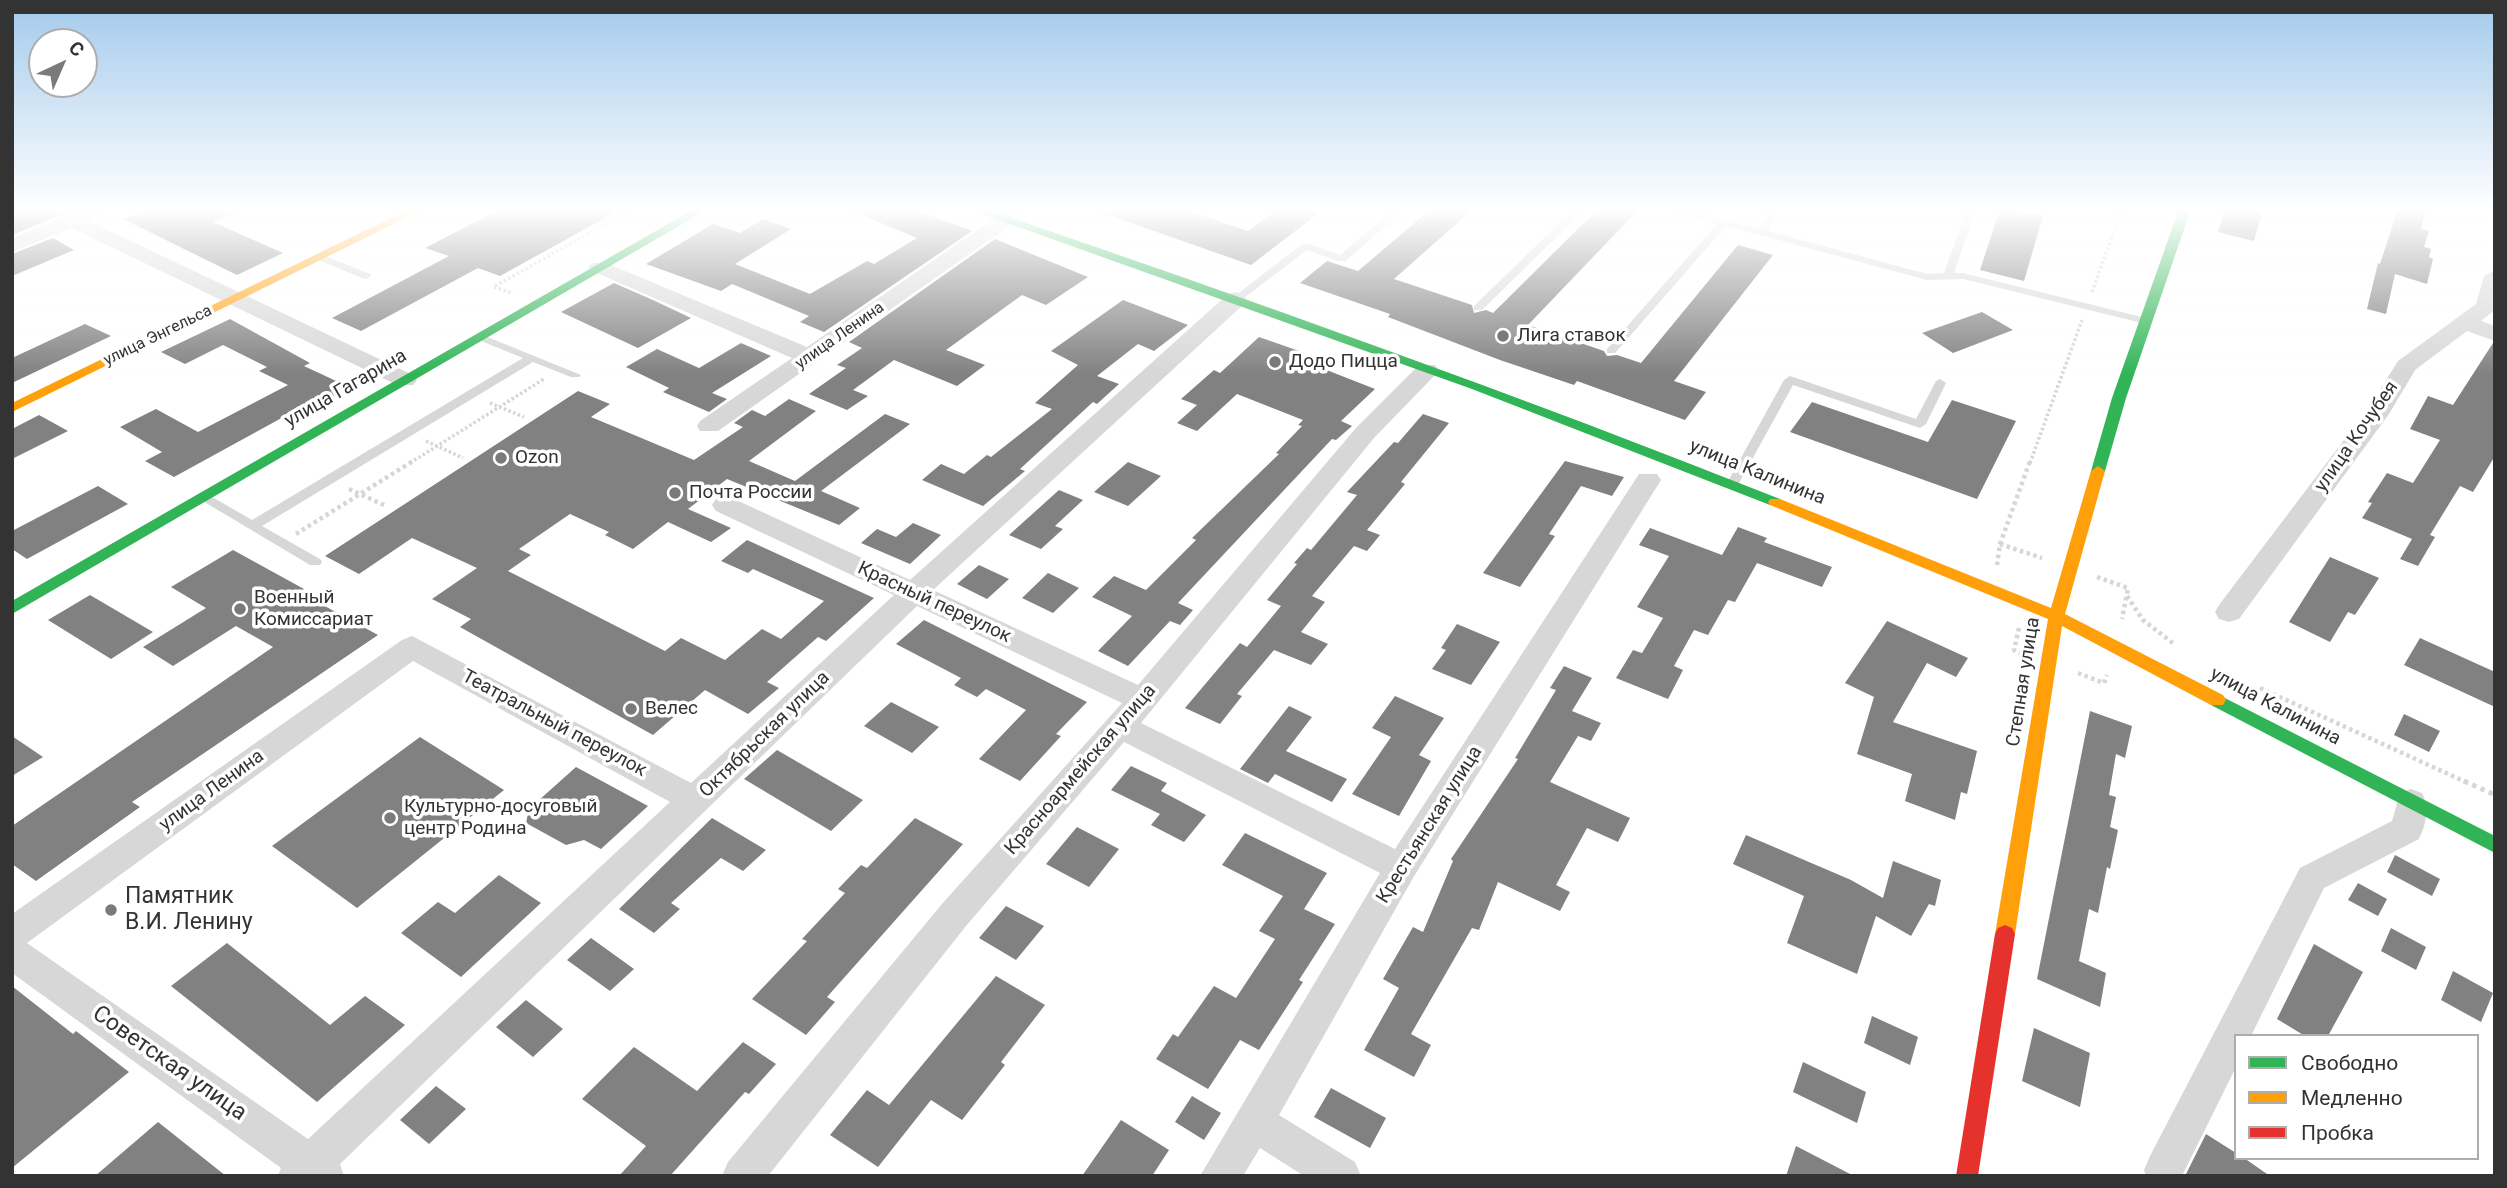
<!DOCTYPE html>
<html>
<head>
<meta charset="utf-8">
<style>
	body { margin:0 }
	#map { position:relative; width:2507px; height:1188px; overflow:hidden; background:#fff; font-family:Roboto,sans-serif }
	canvas { display:block }
	.frame { position:absolute; inset:0; border:14px solid #333; pointer-events:none }
	.legend { position:absolute; left:2234px; top:1034px; width:245px; height:126px; box-sizing:border-box; background:#fff; border:2px solid #adadad; margin:0; padding:9px 12px; list-style:none; font-size:21px; color:#333 }
	.legend li { display:flex; align-items:center; gap:14px; height:35px }
	.legend b { width:35px; border:2px solid #adadad }
	.north { position:absolute; left:28px; top:28px; width:70px; height:70px; box-sizing:border-box; background:#fff; border:2px solid #adadad; border-radius:50%; rotate:44deg; font-size:19px; font-weight:700; line-height:28px; text-align:center; color:#333 }
	.north::after { content:''; display:block; margin:auto; width:24px; height:32px; background:#7a7a7a; clip-path:polygon(50% 0,100% 100%,50% 72%,0 100%) }
</style>
</head>
<body>
<div id="map">
<canvas width="2507" height="1188"></canvas>
<div class="frame"></div>
<ul class="legend">
<li><b style="height:9px;background:#30b455"></b>Свободно</li>
<li><b style="height:9px;background:#ff9f0a"></b>Медленно</li>
<li><b style="height:9px;background:#e5322d"></b>Пробка</li>
</ul>
<div class="north">С</div>
</div>
<script>
const ctx = document.querySelector('canvas').getContext('2d');
ctx.lineJoin = 'round';
function paint(path, color) { ctx.fillStyle = color; ctx.fill(path, 'evenodd'); }
function trace(path, color, width, dash) { ctx.strokeStyle = color; ctx.lineWidth = width; ctx.lineCap = dash ? 'butt' : 'round'; ctx.setLineDash(dash || []); ctx.stroke(path); }
function label(font, color, halo, rows, align = 'center') {
  ctx.font = font + ' Roboto,sans-serif'; ctx.lineWidth = 7; ctx.setLineDash([]); ctx.textBaseline = 'middle'; ctx.strokeStyle = halo; ctx.fillStyle = color; for (const [text, x, y, turn = 0] of rows) {
    ctx.save(); ctx.translate(x, y); ctx.rotate((+turn || 0) * Math.PI / 180); ctx.textAlign = isNaN(turn) ? turn : align; if (halo) ctx.strokeText(text, 0, 0); ctx.fillText(text, 0, 0); ctx.restore();
  }
}
paint(new Path2D(`
	M12 209H76L12 235Z
	M148 209H244L213 222 283 253 237 275 123 219Z
	M500 209H621L500 276 478 268 361 331 332 318 449 256 425 248Z
	M847 209H913L972 231 824 332 800 322 809 316 732 284 721 291 646 264 713 224 740 233 763 219 791 229 735 264 810 294 867 261 874 264 917 238Z
	M1101 209H1183L1248 231 1278 209H1324L1251 265 1100 212Z
	M1431 209H1473L1394 279 1472 305 1474 313 1486 310 1493 313 1598 209H1639L1528 325 1604 351 1607 356 1617 355 1641 363 1738 245 1773 255 1674 381 1706 392 1685 420 1577 381 1574 385 1500 360 1388 317 1390 314 1300 283 1327 261 1358 271Z
	M2000 209 2043 216 2024 281 1980 270Z
	M2225 209H2263L2254 241 2218 232Z
	M2398 209H2426L2421 229 2429 231 2424 247 2431 249 2429 257 2433 259 2427 284 2395 274 2386 314 2367 309 2378 263 2380 264Z
	M53 238 74 250 12 276V254Z
	M995 239 1088 277 1046 305 1022 295 946 350 985 365 957 386 894 360 853 390 868 396 847 410 809 394 846 368 837 365 862 348 849 342Z
	M614 283 653 300 691 318 638 348 561 312Z
	M1123 300 1188 325 1154 351 1138 344 1097 376 1119 384 1097 404 1093 402 1020 469 1025 471 983 506 922 480 941 464 964 474 987 455 991 457 1052 409 1035 403 1078 365 1051 351Z
	M1982 312 2013 330 1953 353 1922 333Z
	M230 319 310 363 304 366 349 387 324 401 318 398 174 477 145 461 162 452 120 427 156 409 198 432 288 385 259 371 267 367 223 345 185 364 161 352Z
	M85 324 111 336 12 383V358Z
	M1259 337 1302 352 1296 358 1375 389 1341 421 1352 426 1336 440 1332 439 1178 603 1193 610 1180 625 1170 621 1128 666 1098 651 1132 616 1092 597 1114 576 1146 590 1196 540 1192 538 1279 454 1276 453 1302 426 1298 425 1303 420 1237 394 1197 431 1177 423 1197 405 1181 399 1214 370 1220 373Z
	M741 343 771 356 712 393 727 399 709 412 663 392 669 388 626 367 657 349 699 368Z
	M2493 343 2495 456 2473 492 2460 486 2430 535 2435 537 2418 566 2400 559 2412 539 2362 518 2372 503 2368 502 2387 473 2413 483 2440 440 2410 429 2428 396 2453 405Z
	M578 391 610 404 591 417 694 460 743 427 734 423 752 410 765 416 789 399 816 411 749 461 795 481 885 414 910 424 821 491 860 508 839 525 727 479 688 509 731 528 711 542 668 522 633 549 605 535 609 532 570 514 519 549 531 555 508 571 665 651 681 638 725 660 762 629 781 639 824 601 753 569 748 573 721 561 747 540 874 598 826 641 818 637 767 682 779 688 748 714 705 690 653 735 460 627 471 619 432 599 477 568 412 538 359 574 325 556Z
	M1952 400 2016 421 1977 499 1790 432 1812 402 1928 442Z
	M1423 414 1449 423 1401 482 1405 484 1367 530 1380 535 1367 551 1354 546 1312 596 1325 602 1301 632 1328 644 1311 665 1274 650 1237 694 1242 696 1220 724 1185 708 1240 643 1247 647 1281 606 1267 600 1297 564 1294 563 1307 548 1311 550 1357 495 1347 492 1394 442 1398 443Z
	M39 415 68 431 12 459V429Z
	M1565 461 1624 477 1612 496 1581 486 1549 534 1555 536 1520 587 1483 573Z
	M1128 462 1161 476 1128 506 1094 492Z
	M98 486 128 504 27 559 12 549V531Z
	M1059 490 1083 500 1055 526 1063 529 1041 549 1009 535Z
	M913 523 941 535 910 564 861 543 877 529 896 537Z
	M1738 527 1767 538 1764 542 1832 567 1822 587 1757 563 1735 602 1728 600 1708 635 1694 630 1674 666 1683 670 1668 699 1616 678 1633 650 1642 653 1663 618 1637 607 1669 556 1639 545 1650 528 1722 555Z
	M233 550 304 589 299 592 378 635 132 802 140 807 36 881 12 864V826L273 647 236 626 173 666 143 647 206 608 171 587Z
	M2330 557 2379 578 2355 615 2348 612 2330 642 2289 622Z
	M979 565 1009 579 987 599 957 584Z
	M1048 573 1079 588 1053 613 1022 598Z
	M90 595 153 632 111 659 48 620Z
	M924 620 1087 702 1056 734 1061 736 1020 781 979 759 1026 710 986 689 977 697 954 685 961 678 896 644Z
	M1887 621 1968 658 1956 677 1927 663 1893 722 1977 751 1967 794 1961 792 1955 820 1905 801 1912 774 1857 754 1874 697 1845 683Z
	M1457 624 1500 642 1471 685 1432 669 1446 650 1441 648Z
	M2420 638 2495 672V707L2404 665Z
	M1564 666 1592 678 1572 711 1601 723 1591 741 1578 736 1550 782 1630 818 1618 842 1587 828 1556 885 1570 892 1560 911 1498 882 1479 930 1472 928 1411 1034 1431 1045 1414 1077 1364 1050 1399 988 1383 979 1413 927 1423 932 1453 861 1451 859 1518 759 1515 758 1556 690 1550 688Z
	M1395 696 1444 718 1419 755 1431 761 1399 816 1352 794 1391 737 1372 728Z
	M891 702 939 727 912 753 864 726Z
	M1289 706 1312 717 1286 751 1347 779 1332 802 1275 774 1268 783 1240 769Z
	M2090 711 2132 726 2125 758 2116 754 2109 795 2116 797 2110 827 2118 830 2110 869 2107 867 2098 913 2089 909 2079 961 2106 973 2100 1007 2037 979Z
	M2404 714 2440 731 2429 752 2394 735Z
	M12 736 43 757 12 776Z
	M420 737 504 790 357 908 272 846Z
	M777 750 863 800 831 831 744 779Z
	M1131 766 1167 783 1161 791 1206 815 1184 842 1151 825 1160 814 1111 790Z
	M576 767 648 806 601 849 584 840 566 845 526 823 529 809Z
	M712 818 766 850 743 871 721 858 671 903 680 909 654 933 619 909Z
	M915 818 963 844 827 997 835 1002 806 1035 752 999 807 941 802 939 845 893 838 889 861 865 867 868Z
	M1077 827 1119 849 1089 887 1046 864Z
	M1245 833 1327 873 1304 909 1335 924 1299 980 1303 982 1259 1050 1240 1040 1208 1089 1156 1059 1173 1034 1178 1037 1214 986 1236 998 1275 939 1259 931 1283 896 1222 865Z
	M1746 835 1851 880 1883 898 1893 861 1941 880 1935 906 1929 904 1911 936 1876 916 1857 974 1787 943 1804 896 1733 864Z
	M2395 855 2440 879 2432 896 2387 872Z
	M499 875 541 903 461 977 401 933 438 902 455 913Z
	M2358 883 2387 899 2378 916 2348 900Z
	M1006 906 1044 926 1016 960 979 938Z
	M2391 928 2426 947 2416 970 2381 951Z
	M591 938 634 969 610 991 567 960Z
	M227 943 330 1025 365 996 405 1025 317 1102 171 986Z
	M2314 944 2363 972 2328 1036H2305L2277 1019Z
	M2453 971 2493 993 2481 1022 2441 1000Z
	M996 976 1045 1005 1001 1062 1005 1065 962 1120 931 1100 878 1167 830 1135 867 1090 889 1105Z
	M12 986 73 1034 76 1031 129 1072 12 1168Z
	M526 1000 563 1029 533 1057 496 1027Z
	M1872 1016 1918 1037 1910 1065 1864 1043Z
	M2034 1028 2090 1053 2080 1107 2022 1081Z
	M743 1042 776 1064 749 1094 745 1092 670 1176H619L646 1146 582 1099 634 1047 697 1091Z
	M1803 1062 1866 1092 1857 1123 1793 1092Z
	M436 1086 466 1109 429 1144 400 1120Z
	M1331 1088 1386 1118 1370 1148 1314 1117Z
	M1192 1096 1221 1113 1204 1140 1175 1122Z
	M1121 1120 1169 1150 1152 1176H1082Z
	M158 1122 226 1176H95Z
	M2206 1134 2236 1153V1158H2244L2270 1176H2185Z
	M1796 1146 1854 1176H1786Z`), '#818181');
trace(new Path2D(`
	M495 286 633 209
	M494 287 512 293
	M2092 292 2122 209
	M490 403 524 417
	M426 441 463 458
	M410 463 544 379
	M2030 463 2082 320`), '#d6d6d6', 3.5, [2.5, 2.5]);
trace(new Path2D(`
	M349 489 386 506
	M296 534 413 461
	M2000 544 2042 558
	M1997 565 2000 544 2030 461
	M2097 577 2128 588 2122 619
	M2127 596 2143 620 2174 644
	M2019 628 2014 650 2020 653
	M2078 673 2104 683 2107 675
	M2260 688 2468 783`), '#d6d6d6', 4.5, [3.5, 3.5]);
trace(new Path2D(`
	M2464 781 2495 795`), '#d6d6d6', 5, [4.5, 4.5]);
paint(new Path2D(`
	M1013 209H1024L1009 222H1001V218Z
	M1394 209H1405L1346 261H1338L1307 250 1240 301H1232L1231 299 1302 244H1310L1340 255Z
	M1574 209H1585L1482 310H1474V306Z
	M1667 209H1684L1759 229 1769 209H1779L1768 231 1927 274 1944 273 1966 211 1964 209H1976L1954 273H1963L2150 319 2152 321 2146 324 1963 279 1927 280 1726 226 1615 353H1607V349L1717 224Z
	M320 254 370 274 371 276 366 279 362 278 316 259V255Z
	M480 334 581 375 579 377H571L533 362 262 526 320 559 322 562 320 565H310L196 497 202 493 207 494 252 520 523 358 476 339V335Z
	M1790 376 1916 419 1936 381 1940 379 1946 383 1926 424 1920 428 1793 385 1738 485 1737 488H1727L1726 485 1784 380Z`), '#d7d7d7');
paint(new Path2D(`
	M83 209H110L89 221 413 375 417 380 413 385H397L72 228 12 252V238Z
	M1005 214 1015 220 1012 224 718 431H700L697 426 700 421 792 358 592 271 588 267 592 263H606L807 347 998 216Z
	M2495 270V310L2481 321 2495 326V341L2467 331 2415 370 2389 414 2239 619 2229 622 2219 619 2215 612 2219 605 2369 407 2398 361 2476 304 2484 276Z
	M1236 292 1247 299 1244 304 933 590 1138 685 1356 428 1419 365H1435L1439 370 1435 375 1374 438 1141 723 1395 849 1639 474H1657L1661 480 1413 878 1279 1115 1355 1162 1361 1176H1304L1260 1148 1243 1176H1200L1380 873 1124 742 966 926 768 1176H722L728 1162 942 904 1122 703 917 606 340 1164 344 1176H278L281 1168 12 973V914L402 640 412 636 691 783 894 595 716 511 712 505 716 499 725 497 734 499 910 580 1228 294ZM413 661 670 802 308 1139 27 943Z
	M2411 789 2422 793C2430 807 2426 825 2419 839L2324 888 2251 1036H2236V1067L2182 1176H2146L2144 1170 2150 1156 2300 868 2392 821 2400 793Z`), '#d7d7d7');
paint(new Path2D(`
	M694 209H708L12 614V601Z
	M968 209H985C1252 300 1518 395 1780 499L1782 502 1780 505H1770L1472 389Z
	M2179 209H2191L2126 398 2105 471 2098 476 2093 474 2091 471 2112 398Z
	M2217 694 2495 836V853L2211 705 2208 700 2211 695Z`), '#30b455');
paint(new Path2D(`
	M409 209H424L12 412V403Z
	M2098 466 2105 471 2065 614 2223 695 2226 700 2223 705H2211L2062 626 2015 934 2012 940 2005 943 1998 940 1995 934 2048 619 1770 505 1768 502 1770 499H1780L2051 608 2091 471Z`), '#ff9f0a');
paint(new Path2D(`
	M2005 925 2012 928 2015 934 1978 1176H1956L1995 934 1998 928Z`), '#e5322d');
const sky = ctx.createLinearGradient(0, 0, 0, 375);
sky.addColorStop(0, '#a3caec');
sky.addColorStop(0.56, '#fff');
sky.addColorStop(1, '#ffffff00');
ctx.fillStyle = sky;
ctx.fillRect(0, 0, 2507, 375);
for (const [x, y, r, color] of [
	[1503,336,7,"#7a7a7a"],
	[1275,362,7,"#7a7a7a"],
	[501,458,7,"#7a7a7a"],
	[675,493,7,"#7a7a7a"],
	[240,609,7,"#7a7a7a"],
	[631,709,7,"#7a7a7a"],
	[390,818,7,"#7a7a7a"],
	[111,910,7,"#7a7a7a"]
]) { const dot = new Path2D(); dot.arc(x, y, r, 0, 2 * Math.PI); ctx.fillStyle = color; ctx.fill(dot); trace(dot, '#fff', 2.5); }
label('16px', '#333', '#fff', [
	["улица Энгельса",158,336,-26],
	["улица Ленина",840,336,-35]
]);
label('19px', '#333', '#fff', [
	["Лига ставок",1517,336],
	["Додо Пицца",1289,362],
	["Ozon",515,458],
	["Почта России",689,493],
	["Военный",254,598],
	["Комиссариат",254,620],
	["Велес",645,709],
	["Культурно-досуговый",404,807],
	["центр Родина",404,829]
], 'left');
label('19px', '#333', '#fff', [
	["улица Гагарина",346,389,-30],
	["улица Кочубея",2357,437,-55],
	["улица Калинина",1757,473,22],
	["Красный переулок",934,603,25],
	["Степная улица",2024,682,-81],
	["улица Калинина",2275,707,28],
	["Театральный переулок",554,724,28],
	["Октябрьская улица",765,735,-44],
	["Красноармейская улица",1081,770,-49],
	["улица Ленина",212,791,-36],
	["Крестьянская улица",1430,825,-58]
]);
label('23px', '#333', '#fff', [
	["Памятник",125,897],
	["В.И. Ленину",125,923]
], 'left');
label('23px', '#333', '#fff', [
	["Советская улица",169,1064,35]
]);
</script>
</body>
</html>
